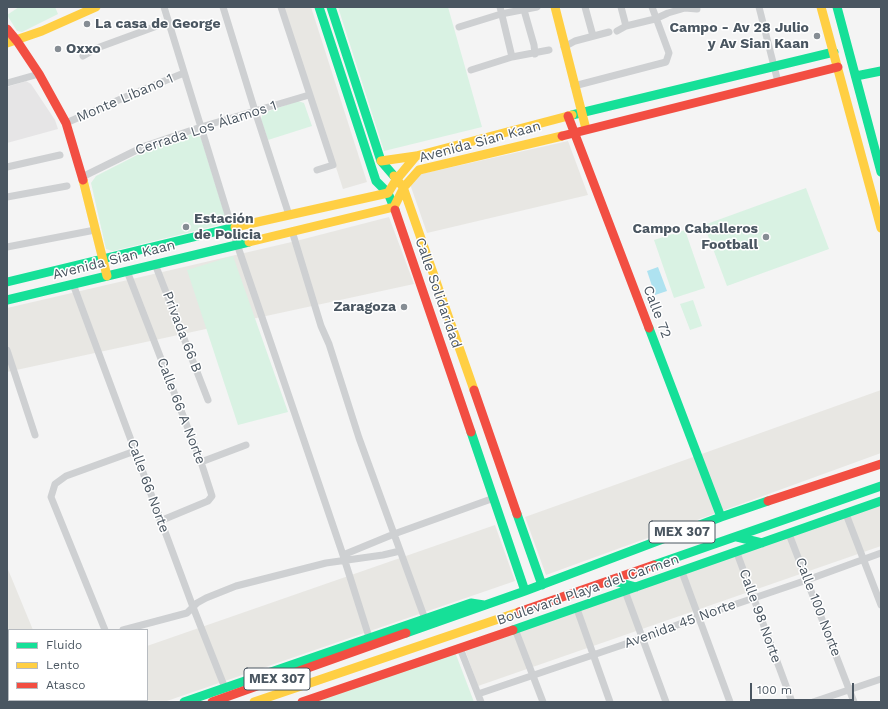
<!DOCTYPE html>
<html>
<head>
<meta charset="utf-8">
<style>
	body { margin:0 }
	#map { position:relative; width:888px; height:709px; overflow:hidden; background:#f4f4f4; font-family:"Work Sans",sans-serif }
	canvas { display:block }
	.frame { position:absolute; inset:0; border:8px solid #4a5661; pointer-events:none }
	.legend { position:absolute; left:8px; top:629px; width:140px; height:72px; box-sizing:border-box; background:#fff; border:1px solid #b7bbc0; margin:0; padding:5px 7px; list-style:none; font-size:12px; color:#4a5661 }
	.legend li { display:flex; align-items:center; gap:8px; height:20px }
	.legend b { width:20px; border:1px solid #b7bbc0 }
	.scale { position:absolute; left:750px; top:683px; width:104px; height:18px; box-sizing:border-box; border:2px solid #4a5661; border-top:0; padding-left:5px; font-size:12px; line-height:14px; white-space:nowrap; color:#4a5661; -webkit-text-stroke:3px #fff; paint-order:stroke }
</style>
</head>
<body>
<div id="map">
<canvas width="888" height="709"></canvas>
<div class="frame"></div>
<ul class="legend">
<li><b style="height:5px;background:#16e098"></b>Fluido</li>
<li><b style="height:5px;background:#ffcf43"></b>Lento</li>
<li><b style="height:5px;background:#f24e42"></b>Atasco</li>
</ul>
<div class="scale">100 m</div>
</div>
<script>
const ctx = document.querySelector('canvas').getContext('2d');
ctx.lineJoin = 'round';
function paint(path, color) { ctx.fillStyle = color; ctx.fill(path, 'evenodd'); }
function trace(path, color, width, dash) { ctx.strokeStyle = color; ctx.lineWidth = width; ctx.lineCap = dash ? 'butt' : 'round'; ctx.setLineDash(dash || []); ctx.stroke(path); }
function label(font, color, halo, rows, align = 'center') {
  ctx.font = font + ' "Work Sans",sans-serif'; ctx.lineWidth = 3; ctx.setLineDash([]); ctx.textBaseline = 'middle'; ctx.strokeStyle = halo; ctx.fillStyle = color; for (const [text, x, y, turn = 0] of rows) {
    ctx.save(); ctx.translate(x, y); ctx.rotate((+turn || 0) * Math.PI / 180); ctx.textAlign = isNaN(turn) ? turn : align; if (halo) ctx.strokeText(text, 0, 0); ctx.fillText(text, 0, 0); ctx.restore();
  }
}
paint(new Path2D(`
	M284 7H311L367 182 343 189Z
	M568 141 588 195 427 233 410 184 421 174Z
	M389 217 414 284 7 372V308L296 241Z
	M881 390V453L546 575 525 517Z
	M881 505V546L478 686 465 650Z
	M495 525 515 581 164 702H7V694L9 693V700H147V646Z
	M7 567 33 630H9V663H7Z`), '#e8e7e3');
paint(new Path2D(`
	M26 81 31 84 55 120 58 129 7 143V87Z`), '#e6e5e6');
paint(new Path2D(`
	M19 7H55L58 14 22 32 17 31 7 15Z
	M338 7H448L482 127 384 151Z
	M298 101 304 103 312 126 268 140 261 119 263 113Z
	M193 134 198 135 201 138 226 219 223 224 113 251 106 249 91 183 96 176 147 150Z
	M806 188 829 249 727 286 704 225Z
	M685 230 705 288 674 298 654 240Z
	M233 256 288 412 238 425 187 270Z
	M693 300 702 326 690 330 680 304Z
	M455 652 474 702H310Z`), '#d9f2e3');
paint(new Path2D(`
	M658 267 667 291 655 295 647 271Z`), '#aee2f0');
trace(new Path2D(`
	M164 7 237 244 343 555 369 637
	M223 7 255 111 289 215
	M281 7 333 165 317 170
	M500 7 512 57
	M585 7 593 36
	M621 7 626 26
	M759 7 778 82
	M524 10 534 45 535 54
	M459 27 501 14 537 7
	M617 31 626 26 655 19 668 13 685 8 697 9
	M564 47 575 41 609 32
	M83 56 97 48 168 22
	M471 70 512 57 549 50
	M7 83 39 74
	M574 86 666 62 669 53 652 7
	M66 123 130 95 184 73
	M7 167 60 155
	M82 177 145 146 201 127 309 95
	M7 197 67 186
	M292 231 321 326 329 344 359 438 425 619
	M7 247 95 230
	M155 264 208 400
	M127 271 201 462 212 496 208 501 160 521
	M73 284 193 607 225 688
	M7 350 35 435
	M201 462 246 445
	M846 514 881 605
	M789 534 854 702
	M737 553 792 702
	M343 555 394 534 494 498
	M682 572 730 702
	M625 591 666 702
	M577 609 610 702
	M515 629 543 702
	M105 630 51 497 55 484 66 476 135 451
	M123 630 187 613 197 603 206 598 236 586 326 563 383 555 400 551
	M460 648 481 702
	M7 672H9
	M478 694 643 638 698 617 807 580 881 553
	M813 702 881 679`), '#ced0d2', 7);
trace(new Path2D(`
	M319 7 376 181 388 193 395 210
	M331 7 381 161 394 176
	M837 7 881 172
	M856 76 881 71
	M572 115 834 52
	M7 282 235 227
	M7 300 249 242
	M649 328 721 517
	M471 432 525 591
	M517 514 542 585
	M737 537 762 543
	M654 565 881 486
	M610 580 636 587
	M513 630 881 501
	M406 633 525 591 721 517 768 501
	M184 702 471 603 484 605`), '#16e098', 9);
trace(new Path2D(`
	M555 7 586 129
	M821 7 881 228
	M7 43 42 31 96 7
	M381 161 416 156 572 115
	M394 176 403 187 474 390
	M83 180 107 276
	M235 227 388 193 396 180 416 156
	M249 242 394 207 404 187 419 170 562 136
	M254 702 519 612`), '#ffcf43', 9);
trace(new Path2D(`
	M7 29 17 41 39 74 66 123 83 180
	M568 116 649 328
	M562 136 838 67
	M395 210 471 432
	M474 390 517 514
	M768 501 881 464
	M519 612 654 565
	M212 702 406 633
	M302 702 513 630`), '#f24e42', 9);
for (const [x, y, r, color] of [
	[87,24,4,"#868d94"],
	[817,36,4,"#868d94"],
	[58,49,4,"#868d94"],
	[186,227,4,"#868d94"],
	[766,237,4,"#868d94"],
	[404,307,4,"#868d94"]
]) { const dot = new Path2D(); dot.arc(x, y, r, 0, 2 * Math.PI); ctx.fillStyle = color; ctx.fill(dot); trace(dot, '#fff', 1.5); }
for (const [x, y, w] of [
	[682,532,66],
	[277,679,66]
]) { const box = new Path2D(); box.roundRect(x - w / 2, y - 11, w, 22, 3); ctx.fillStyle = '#fff'; ctx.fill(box); trace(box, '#4a5661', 1); }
label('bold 13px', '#4a5661', null, [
	["MEX 307",682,532],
	["MEX 307",277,679]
]);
label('bold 14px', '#4a5661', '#fff', [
	["La casa de George",95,24],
	["Campo - Av 28 Julio",809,28,"right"],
	["y Av Sian Kaan",809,44,"right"],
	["Oxxo",66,49],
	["Estación",194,219],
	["de Policia",194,235],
	["Campo Caballeros",758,229,"right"],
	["Football",758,245,"right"],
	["Zaragoza",396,307,"right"]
], 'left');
label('14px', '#4a5661', '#fff', [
	["Monte Líbano 1",125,98,-23],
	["Cerrada Los Álamos 1",206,128,-18],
	["Avenida Sian Kaan",480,142,-15],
	["Avenida Sian Kaan",114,260,-14],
	["Calle Solidaridad",438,293,71],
	["Calle 72",657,312,69],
	["Privada 66 B",182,332,69],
	["Calle 66 A Norte",181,411,69],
	["Calle 66 Norte",148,486,70],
	["Boulevard Playa del Carmen",588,590,-19],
	["Calle 100 Norte",818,607,69],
	["Calle 98 Norte",760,616,70],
	["Avenida 45 Norte",680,624,-20]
]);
</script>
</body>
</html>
